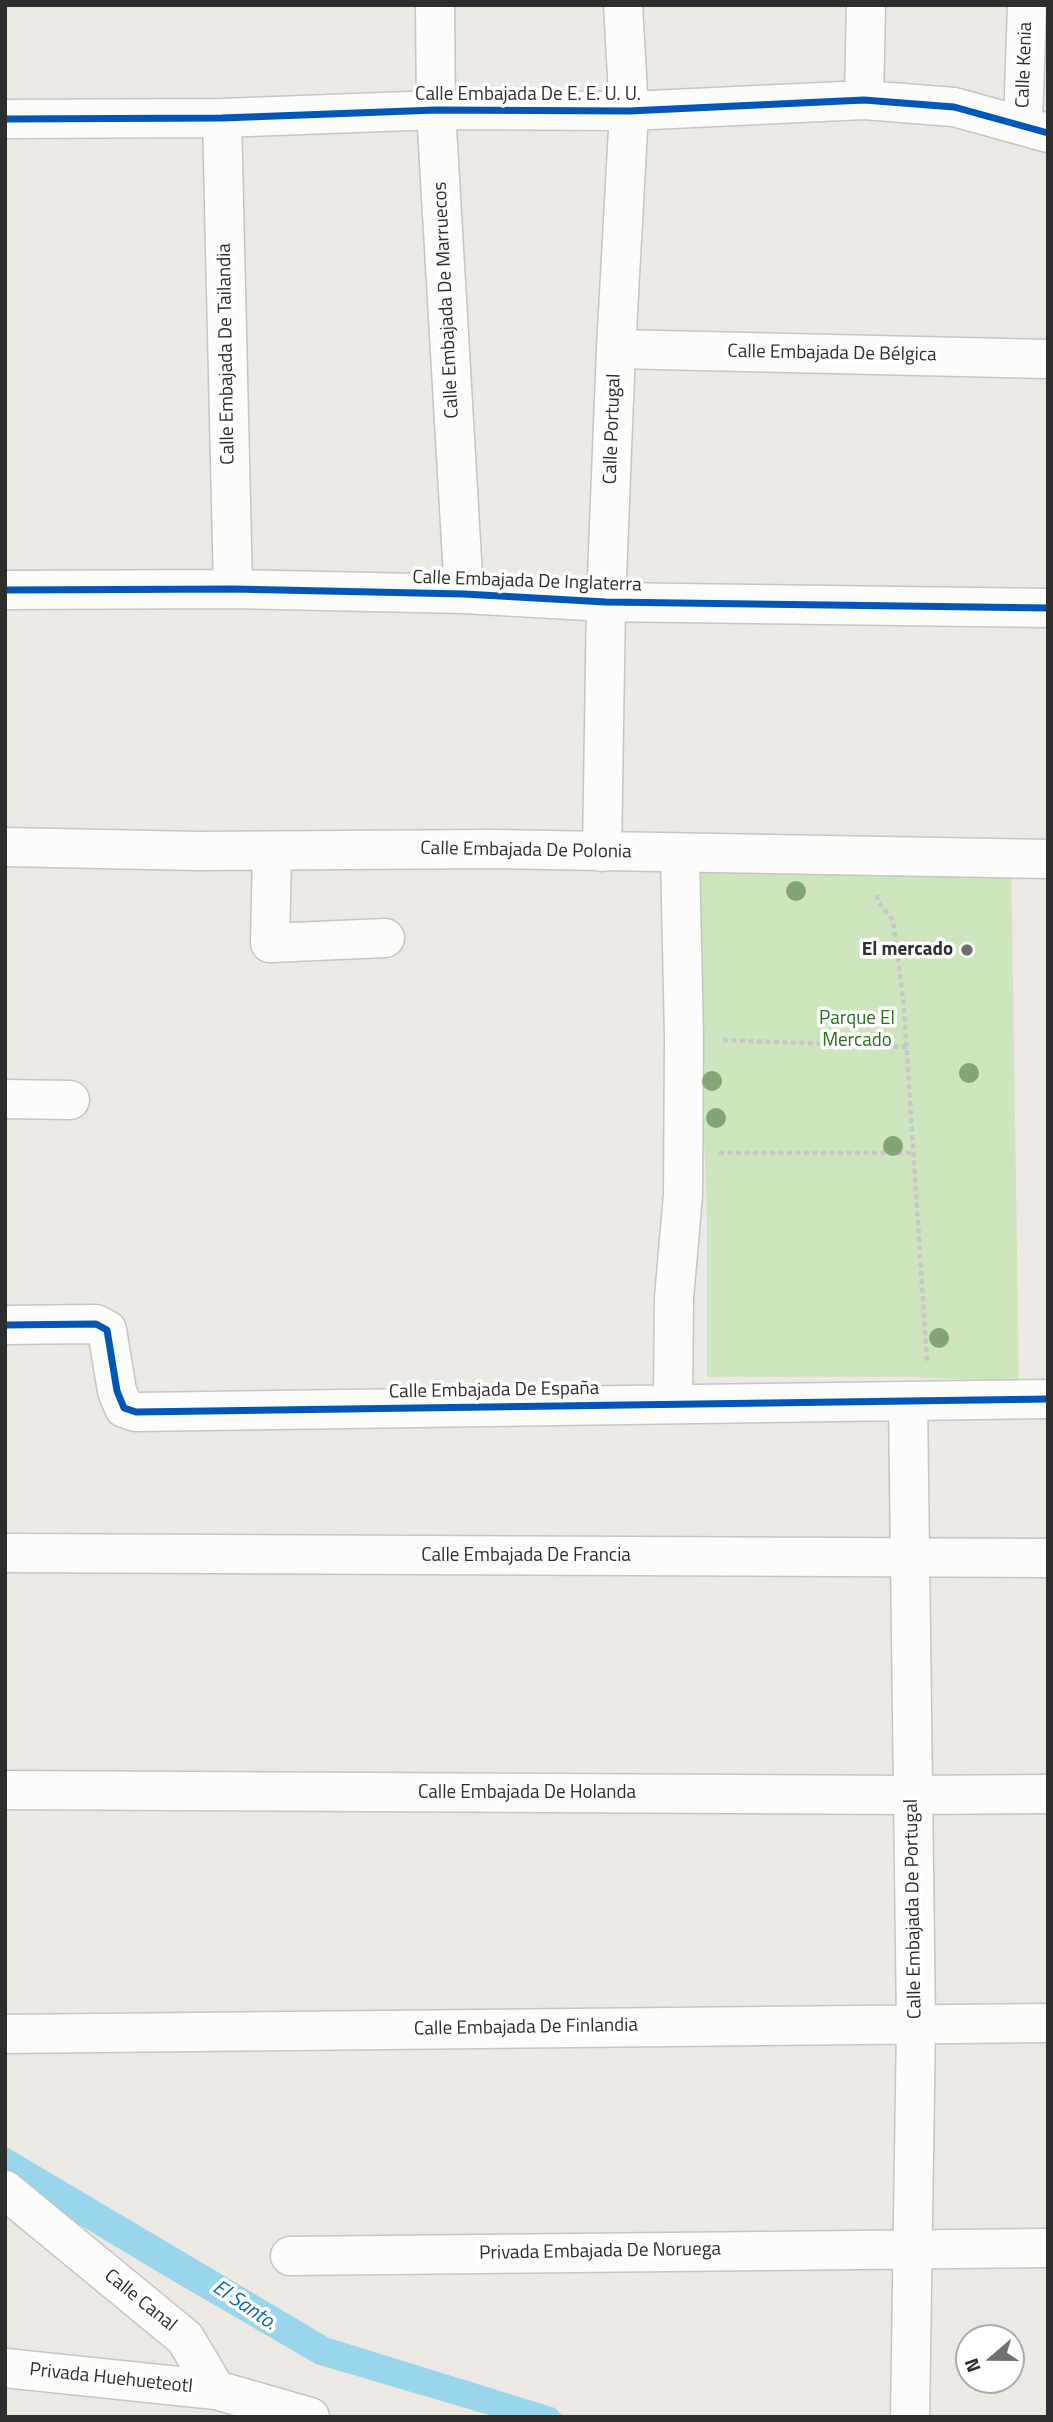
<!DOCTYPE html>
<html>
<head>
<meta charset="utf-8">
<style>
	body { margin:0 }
	#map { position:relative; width:1053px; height:2422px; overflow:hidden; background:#ece8e4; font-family:"Titillium Web",sans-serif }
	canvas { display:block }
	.frame { position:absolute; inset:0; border:7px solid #2e2e2e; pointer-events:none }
	.north { position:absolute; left:955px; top:2324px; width:70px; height:70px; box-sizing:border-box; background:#fff; border:2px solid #ababab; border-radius:50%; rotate:250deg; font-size:19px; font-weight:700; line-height:28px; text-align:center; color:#2e2e2e }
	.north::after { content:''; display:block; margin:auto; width:24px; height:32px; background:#706f6e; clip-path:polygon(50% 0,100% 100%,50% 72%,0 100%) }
</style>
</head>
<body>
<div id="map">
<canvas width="1053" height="2422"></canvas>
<div class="frame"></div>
<div class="north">N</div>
</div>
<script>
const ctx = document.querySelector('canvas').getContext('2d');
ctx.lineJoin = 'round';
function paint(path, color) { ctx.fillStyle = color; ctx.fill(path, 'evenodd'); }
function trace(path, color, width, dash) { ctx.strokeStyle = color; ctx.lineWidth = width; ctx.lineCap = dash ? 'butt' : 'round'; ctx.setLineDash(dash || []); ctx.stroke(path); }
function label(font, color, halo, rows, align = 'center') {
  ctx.font = font + ' "Titillium Web",sans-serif'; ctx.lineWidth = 7; ctx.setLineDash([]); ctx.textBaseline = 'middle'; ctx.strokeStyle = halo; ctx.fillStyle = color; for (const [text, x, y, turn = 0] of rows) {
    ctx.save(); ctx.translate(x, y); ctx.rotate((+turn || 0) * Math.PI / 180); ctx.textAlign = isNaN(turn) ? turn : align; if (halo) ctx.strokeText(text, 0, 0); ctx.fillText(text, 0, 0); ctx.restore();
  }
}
paint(new Path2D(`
	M693 844 1011 854 1019 1382 904 1377H707V1215Z`), '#cee6be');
paint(new Path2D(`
	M5 2146 329 2338 555 2408 564 2417H496L316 2364 168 2278 5 2180Z`), '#99d6ec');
const minor = new Path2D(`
	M435 5 436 110 464 594
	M864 100 866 5
	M222 118 233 589
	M5 119 222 118 436 110 629 111 864 100 954 107 1048 133
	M1023 125 1027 5
	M616 349 1048 359
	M5 590 233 589 464 594 606 602 1048 608
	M5 847 198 851 492 849 1048 859
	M272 851 270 943 385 938
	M602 852 606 602 616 349 629 111 623 5
	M5 1099 70 1100
	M5 1325 96 1324 107 1330 117 1391 124 1408 136 1412 1048 1399
	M908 1401 916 2024 910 2417
	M673 1404 674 1298 683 1195 684 1038 680 853
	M5 1553 1048 1558
	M5 1790 912 1795 1048 1794
	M5 2034 1048 2023
	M5 2190 185 2338 216 2390
	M290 2256 1048 2248
	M5 2368 216 2390 310 2417`);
trace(minor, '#c5c4c5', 41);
trace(new Path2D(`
	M877 895 878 902 893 920 904 1008 927 1362
	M723 1040 907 1047
	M719 1153H915`), '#c9c9c8', 4.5, [5, 3.5]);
trace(minor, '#fcfcfb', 38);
trace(new Path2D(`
	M5 119 222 118 436 110 629 111 864 100 954 107 1048 133
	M5 590 233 589 464 594 606 602 1048 608
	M5 1325 96 1324 107 1330 117 1391 124 1408 136 1412 1048 1399`), '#0057b8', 7);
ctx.fillStyle = '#82a575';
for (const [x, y] of [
	[796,891],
	[969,1073],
	[712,1081],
	[716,1118],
	[893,1146],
	[939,1338]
]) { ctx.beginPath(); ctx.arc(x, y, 10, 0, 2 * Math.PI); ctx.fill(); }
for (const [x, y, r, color] of [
	[967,950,7,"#706f6e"]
]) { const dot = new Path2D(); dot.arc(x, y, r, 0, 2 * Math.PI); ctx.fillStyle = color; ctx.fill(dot); trace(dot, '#fff', 2.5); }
label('19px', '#2e2e2e', '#fff', [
	["Calle Kenia",1025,65,-88],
	["Calle Embajada De E. E. U. U.",528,95],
	["Calle Embajada De Marruecos",447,300,-93],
	["Calle Embajada De Tailandia",227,354,-91],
	["Calle Embajada De Bélgica",832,354,1],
	["Calle Portugal",613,429,-88],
	["Calle Embajada De Inglaterra",527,582,2],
	["Calle Embajada De Polonia",526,851,1],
	["Calle Embajada De España",494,1391,-1],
	["Calle Embajada De Francia",526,1556],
	["Calle Embajada De Holanda",527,1793],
	["Calle Embajada De Portugal",914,1909,-91],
	["Calle Embajada De Finlandia",526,2028,-1],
	["Privada Embajada De Noruega",600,2252,-1],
	["Calle Canal",140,2301,39],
	["Privada Huehueteotl",111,2379,6]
]);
label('bold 19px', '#2e2e2e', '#fff', [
	["El mercado",953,950]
], 'right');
label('19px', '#2c6e1b', '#fff', [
	["Parque El",857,1019],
	["Mercado",857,1041]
]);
label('italic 21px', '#0d6fa3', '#fff', [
	["El Santo.",244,2306,34]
]);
</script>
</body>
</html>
